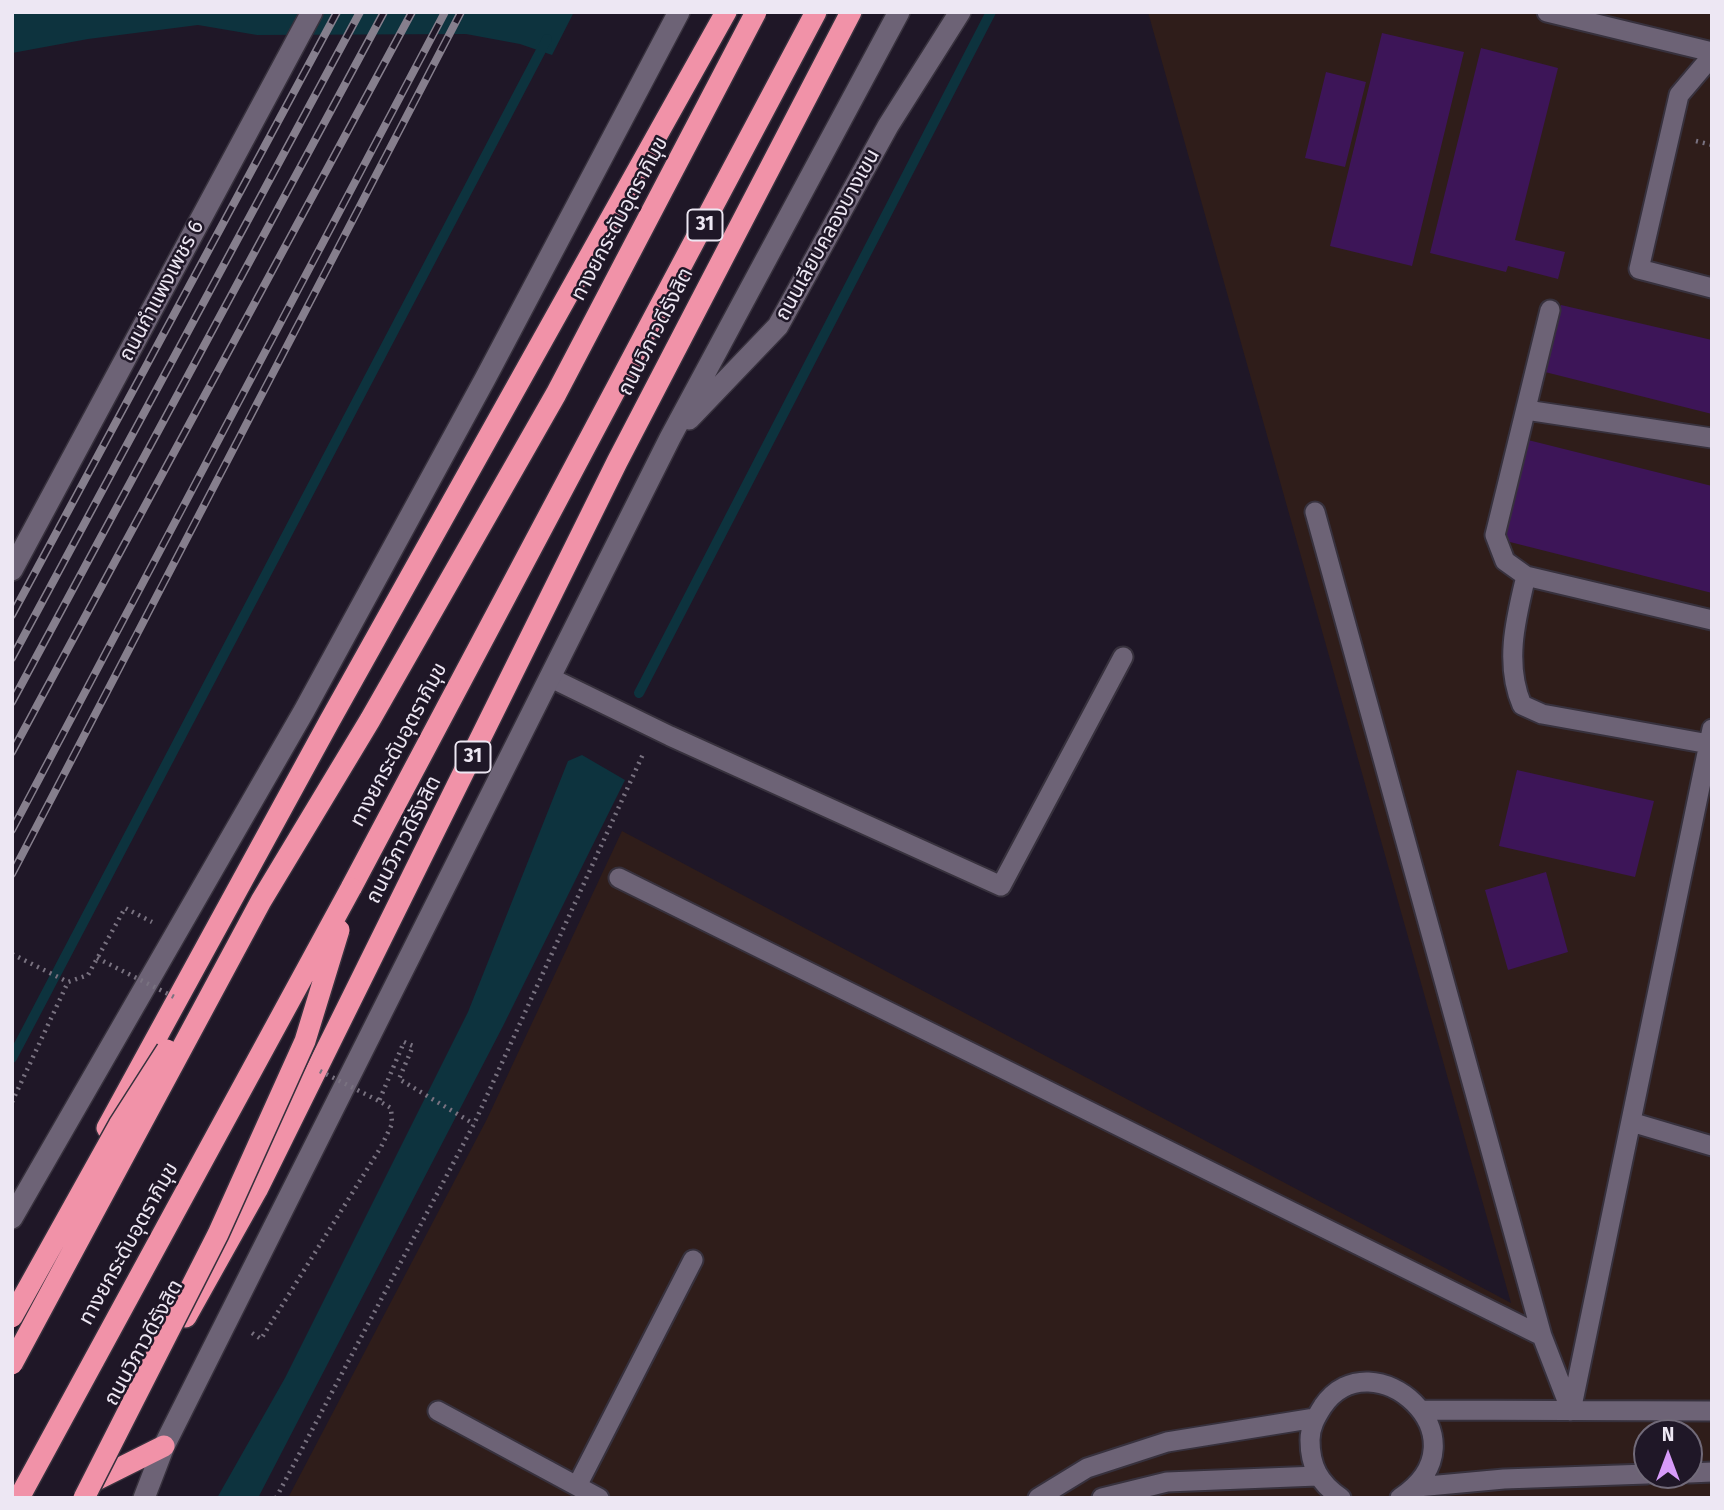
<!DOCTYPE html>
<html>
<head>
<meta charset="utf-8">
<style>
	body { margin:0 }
	#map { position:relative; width:1724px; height:1510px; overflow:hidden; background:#1f1727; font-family:"Fira Sans",sans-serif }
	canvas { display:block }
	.frame { position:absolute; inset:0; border:14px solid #ede7f3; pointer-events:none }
	.north { position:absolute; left:1633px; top:1419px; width:70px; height:70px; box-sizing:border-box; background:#1f1727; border:2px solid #716a79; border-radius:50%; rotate:0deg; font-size:19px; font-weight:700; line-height:28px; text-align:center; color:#ede7f3 }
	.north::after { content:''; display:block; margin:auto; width:24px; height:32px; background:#d79bf9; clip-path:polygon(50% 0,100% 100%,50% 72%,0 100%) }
</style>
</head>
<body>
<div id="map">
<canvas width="1724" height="1510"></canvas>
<div class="frame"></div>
<div class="north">N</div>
</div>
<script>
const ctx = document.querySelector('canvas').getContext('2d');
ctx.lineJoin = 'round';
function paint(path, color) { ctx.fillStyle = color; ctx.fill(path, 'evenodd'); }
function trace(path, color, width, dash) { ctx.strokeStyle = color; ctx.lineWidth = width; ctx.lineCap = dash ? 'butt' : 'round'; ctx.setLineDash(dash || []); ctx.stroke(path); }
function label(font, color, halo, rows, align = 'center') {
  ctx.font = font + ' "Fira Sans","Noto Sans Thai",sans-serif'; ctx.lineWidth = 5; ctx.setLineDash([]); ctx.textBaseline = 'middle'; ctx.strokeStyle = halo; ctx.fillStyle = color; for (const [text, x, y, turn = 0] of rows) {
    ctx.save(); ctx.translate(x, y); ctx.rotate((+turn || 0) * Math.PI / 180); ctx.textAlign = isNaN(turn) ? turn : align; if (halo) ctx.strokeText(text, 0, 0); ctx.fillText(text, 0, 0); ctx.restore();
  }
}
paint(new Path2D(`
	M1148 12H1712V1498H288L487 1119 622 831 1511 1303ZM1647 1433H1689V1475H1647Z`), '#2f1d1a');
paint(new Path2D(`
	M12 12H574L552 55 520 44 466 34 257 35 198 25 88 39 12 53Z
	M582 755 625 780 503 1026 258 1498H217L285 1378 468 1012 568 761Z`), '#0d333e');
trace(new Path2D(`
	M639 693 991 12
	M12 1058 547 39`), '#0d333e', 10);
paint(new Path2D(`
	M1382 33 1464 52 1412 266 1330 246Z
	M1481 48 1558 68 1515 240 1565 252 1558 279 1508 266 1506 272 1430 253Z
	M1326 72 1366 82 1345 167 1305 158Z
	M1561 305 1712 340V414L1545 372Z
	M1524 439 1712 486V593L1498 539Z
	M1517 770 1654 801 1635 877 1499 846Z
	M1546 872 1568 952 1508 970 1485 890Z`), '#3d1558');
const lane = new Path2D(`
	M1547 12 1712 52
	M1712 56 1679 95 1639 269 1712 288
	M1550 310 1495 535 1505 561 1526 576 1712 620
	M1526 410 1712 438
	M1315 512 1542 1336
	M1526 576C1516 618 1504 663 1522 705L1542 714 1709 744
	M551 678 670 736 1001 886 1123 657
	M619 878 1542 1336 1571 1411 1712 729
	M1631 1122 1712 1146
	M1422 1410 1712 1411
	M438 1411 599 1498
	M1689 1473 1712 1472
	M577 1486 693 1260
	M1417 1487 1504 1479 1647 1474
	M1038 1498 1087 1468 1167 1442 1315 1418
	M1102 1498 1167 1482 1317 1476
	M1341 1498C1319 1483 1310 1466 1310 1440 1310 1427 1316 1417 1323 1406 1372 1335 1491 1438 1400 1498`);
const secondary = new Path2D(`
	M689 419 778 326 888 126 960 12
	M12 570 312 12
	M12 1218 304 711 485 379 679 12
	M144 1498 164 1446 670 438 899 12`);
const highway = new Path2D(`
	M351 888 816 12
	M107 1128 329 722 726 12
	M186 1317 257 1190 617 462 851 12
	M96 1480 164 1446`);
trace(lane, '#37313d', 23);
trace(secondary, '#37313d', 24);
trace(highway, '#37313d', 24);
trace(new Path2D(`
	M1696 141 1712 145
	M12 954 68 982
	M404 1042 413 1046 399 1079 474 1124
	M12 1102 68 982 88 975 125 908 152 922
	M252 1333 261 1339 381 1147 392 1124 391 1108 379 1101 404 1042
	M276 1498 474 1124 644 752`), '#797280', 4.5, [2, 5]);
trace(lane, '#6d6376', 19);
trace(secondary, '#6d6376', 21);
trace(highway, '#f192a8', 21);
const rail = new Path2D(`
	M12 615 337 12
	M12 658 360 12
	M12 702 384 12
	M12 752 412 12
	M12 830 445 12
	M12 874 461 12`);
trace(rail, '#867f8d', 8);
trace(rail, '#1f1727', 5, [16]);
const highwayBridge = new Path2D(`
	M12 1317 119 1125 167 1050
	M12 1364 261 901 370 720 556 394 756 12
	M19 1498 351 888
	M84 1498 218 1234 305 1041 339 930`);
trace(highwayBridge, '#37313d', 24, []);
trace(new Path2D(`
	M97 958 178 999
	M320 1071 379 1101`), '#797280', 4.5, [2, 5]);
trace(highwayBridge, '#f192a8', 21);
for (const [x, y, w] of [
	[705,225,35],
	[473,757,35]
]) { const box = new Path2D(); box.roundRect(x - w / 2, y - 15.5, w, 31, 5); ctx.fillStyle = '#1f1727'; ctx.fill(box); trace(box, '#ede7f3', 2); }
label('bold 19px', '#ede7f3', null, [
	["31",705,225],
	["31",473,757]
]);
label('21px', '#ede7f3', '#1f1727', [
	["ทางยกระดับอุตราภิมุข",620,219,-62],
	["ถนนเลียบคลองบางเขน",828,235,-61],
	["ถนนกำแพงเพชร 6",162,291,-62],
	["ถนนวิภาวดีรังสิต",656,332,-63],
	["ทางยกระดับอุตราภิมุข",399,745,-62],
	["ถนนวิภาวดีรังสิต",404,840,-63],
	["ทางยกระดับอุตราภิมุข",129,1244,-61],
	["ถนนวิภาวดีรังสิต",144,1343,-61]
]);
</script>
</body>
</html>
